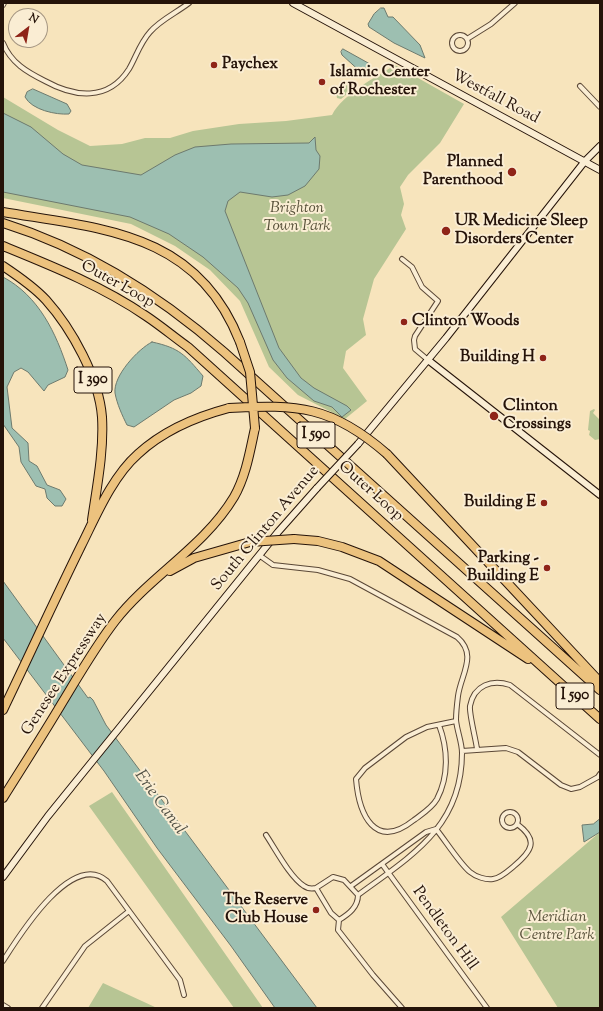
<!DOCTYPE html>
<html>
<head>
<meta charset="utf-8">
<style>
	body { margin:0 }
	#map { position:relative; width:603px; height:1011px; overflow:hidden; background:#f7e4bc; font-family:"Sorts Mill Goudy",serif }
	canvas { display:block }
	.frame { position:absolute; inset:0; border:4px solid #251309; pointer-events:none }
	.north { position:absolute; left:8px; top:8px; width:40px; height:40px; box-sizing:border-box; background:#faedd3; border:1px solid #a59682; border-radius:50%; rotate:31deg; font-size:11px; font-weight:700; line-height:16px; text-align:center; color:#251309 }
	.north::after { content:''; display:block; margin:auto; width:14px; height:18px; background:#8f2418; clip-path:polygon(50% 0,100% 100%,50% 72%,0 100%) }
</style>
</head>
<body>
<div id="map">
<canvas width="603" height="1011"></canvas>
<div class="frame"></div>
<div class="north">N</div>
</div>
<script>
const ctx = document.querySelector('canvas').getContext('2d');
ctx.lineJoin = 'round';
function paint(path, color) { ctx.fillStyle = color; ctx.fill(path, 'evenodd'); }
function trace(path, color, width, dash) { ctx.strokeStyle = color; ctx.lineWidth = width; ctx.lineCap = dash ? 'butt' : 'round'; ctx.setLineDash(dash || []); ctx.stroke(path); }
function label(font, color, halo, rows, align = 'center') {
  ctx.font = font + ' "Sorts Mill Goudy",serif'; ctx.lineWidth = 4; ctx.setLineDash([]); ctx.textBaseline = 'middle'; ctx.strokeStyle = halo; ctx.fillStyle = color; for (const [text, x, y, turn = 0] of rows) {
    ctx.save(); ctx.translate(x, y); ctx.rotate((+turn || 0) * Math.PI / 180); ctx.textAlign = isNaN(turn) ? turn : align; if (halo) ctx.strokeText(text, 0, 0); ctx.fillText(text, 0, 0); ctx.restore();
  }
}
paint(new Path2D(`
	M395 65 464 104 440 143 408 175 400 187 404 204 401 215 406 229 374 279 363 319 366 335 346 351 343 368 367 401 345 419 298 395 269 367 240 301 210 270 175 246 131 224 3 198V97L58 130 90 146 122 144 145 138H170L193 131 239 124 286 121 332 115C343 94 376 77 395 65Z
	M347 85 352 90 341 99 337 98 336 92Z
	M594 409 595 410 593 413 600 420V439L595 440 589 435 590 431 588 430 590 411Z
	M112 792 263 1008H234L89 806Z
	M600 832V1008H558L501 917Z
	M103 983 157 1008H88Z`), '#b7c594');
const water = new Path2D(`
	M381 8H384L388 17H393L420 45 425 58 394 43 369 27 368 24 374 14Z
	M343 49 370 64V67L367 73 363 74 342 55 341 52Z
	M33 89 67 104 71 111 69 114C56 115 32 110 25 97L27 92Z
	M3 113 31 127 63 154 82 165 141 175 175 155 195 147 231 144 309 143 315 137 316 150 320 156 319 169 305 186 288 195 272 197 240 192 228 201 225 211 279 348 301 378 314 388 347 406 351 410 342 417 332 407 314 401 287 378 273 360 248 303 238 288 203 257 169 234 130 217 3 192Z
	M3 277C39 296 56 333 68 370L65 377 48 385 44 391 28 372 21 368 14 372 7 387 12 428 28 443 29 461 37 466 47 485 60 490 66 499 62 506H55L47 498 45 489 36 486 21 462 19 447 3 424Z
	M152 342C180 348 185 355 203 376L201 386 191 393 174 400 134 427 127 425C122 415 117 404 115 393 113 376 138 349 152 342Z
	M3 581 88 698 90 697 93 700 106 725 317 1008H275L231 946 157 848 104 771 3 638Z
	M600 819V832L584 842 582 825 593 824Z`);
paint(water, '#9dbfb1');
trace(water, '#6d7a6e', 1);
const street = new Path2D(`
	M3 5 4 3
	M452 43a8 8 0 1 1 16 0a8 8 0 1 1-16 0Z
	M467 39 491 24 515 3
	M3 43C11 63 27 72 45 81 74 97 108 102 129 69 136 57 140 43 150 32 160 20 176 13 189 3
	M580 86 600 107
	M402 259 412 267 422 287 438 301 415 336 414 340 415 349 428 360
	M259 555 273 565 318 570 350 579 457 637C478 655 461 674 458 696 457 704 456 712 456 720 457 731 462 742 462 753 462 827 411 856 358 895
	M439 725C448 749 449 776 437 799 432 808 422 814 414 820 375 851 359 815 356 779L365 768 406 737 427 727 456 721
	M477 749C476 740 469 714 470 706 474 685 492 679 510 685L600 755
	M462 751 506 748 518 752 561 785 571 789 580 787 598 777 600 774
	M502 820a8 8 0 1 1 16 0a8 8 0 1 1-16 0Z
	M436 829C445 840 460 864 470 872 476 877 486 880 493 879 501 878 508 871 514 866 532 851 539 840 517 824
	M266 835C276 850 290 877 304 886 308 889 311 889 316 888
	M382 864 487 1008
	M333 877 344 880 358 895C358 907 349 914 339 920L331 913 316 888Z
	M351 886 426 832 436 829
	M339 920 338 930 373 975 402 1008
	M3 961C19 936 72 850 107 881L180 980 184 995
	M3 1005 8 1008
	M42 1008 85 946 129 911`);
const secondary = new Path2D(`
	M293 3 600 170
	M428 360 600 495
	M358 444 446 338 585 161 600 146
	M3 877 48 816 278 532 317 488`);
const highway = new Path2D(`
	M3 212C103 229 197 232 240 342
	M3 223C86 249 159 295 224 352L600 690
	M3 246C52 266 102 286 146 316 161 326 174 337 188 347L600 719
	M3 266C18 276 34 287 46 300 72 329 99 378 102 417 104 451 97 486 92 520
	M387 454 600 682
	M294 539 318 541 342 547 379 561 528 659
	M170 571 194 558 250 542
	M3 710C29 656 54 601 81 546 96 516 112 477 138 454 164 430 195 417 229 408
	M3 798C23 766 43 735 62 703 79 675 95 647 115 621 150 576 204 547 234 497 246 476 250 451 255 428`);
trace(street, '#5a4736', 6);
trace(secondary, '#251309', 8);
trace(highway, '#251309', 10);
trace(street, '#faedd3', 4);
trace(secondary, '#faedd3', 6);
trace(highway, '#ecc27e', 8);
const secondaryBridge = new Path2D(`
	M317 488 358 444`);
const highwayBridge = new Path2D(`
	M240 342 250 372 255 428
	M229 408C298 404 332 406 387 454
	M250 542 294 539`);
trace(secondaryBridge, '#251309', 8, []);
trace(highwayBridge, '#251309', 10, []);
trace(secondaryBridge, '#faedd3', 6);
trace(highwayBridge, '#ecc27e', 8);
for (const [x, y, r, color] of [
	[214,65,4,"#8f2418"],
	[322,82,4,"#8f2418"],
	[512,172,5,"#8f2418"],
	[446,231,5,"#8f2418"],
	[404,322,4,"#8f2418"],
	[543,358,4,"#8f2418"],
	[494,416,5,"#8f2418"],
	[544,503,4,"#8f2418"],
	[547,568,4,"#8f2418"],
	[316,910,4,"#8f2418"]
]) { const dot = new Path2D(); dot.arc(x, y, r, 0, 2 * Math.PI); ctx.fillStyle = color; ctx.fill(dot); trace(dot, '#faedd3', 1.5); }
for (const [x, y, w] of [
	[93,380,38],
	[316,435,38],
	[575,696,38]
]) { const box = new Path2D(); box.roundRect(x - w / 2, y - 13, w, 26, 3); ctx.fillStyle = '#faedd3'; ctx.fill(box); trace(box, '#251309', 1); }
label('bold 15px', '#251309', null, [
	["I 390",93,380],
	["I 590",316,435],
	["I 590",575,696]
]);
label('bold 16px', '#251309', '#faedd3', [
	["Paychex",222,65],
	["Islamic Center",330,73],
	["of Rochester",330,91],
	["Planned",503,163,"right"],
	["Parenthood",503,181,"right"],
	["UR Medicine Sleep",455,222],
	["Disorders Center",455,240],
	["Clinton Woods",412,322],
	["Building H",535,358,"right"],
	["Clinton",503,407],
	["Crossings",503,425],
	["Building E",536,503,"right"],
	["Parking -",539,559,"right"],
	["Building E",539,577,"right"],
	["The Reserve",308,901,"right"],
	["Club House",308,919,"right"]
], 'left');
label('16px', '#251309', '#faedd3', [
	["Westfall Road",495,98,28],
	["Outer Loop",117,285,29],
	["Outer Loop",370,492,42],
	["South Clinton Avenue",266,529,-50],
	["Genesee Expressway",65,675,-57],
	["Pendleton Hill",444,929,54]
]);
label('italic 16px', '#58513a', '#faedd3', [
	["Brighton",297,209],
	["Town Park",297,227],
	["Meridian",557,918],
	["Centre Park",557,936]
]);
label('italic 17px', '#4f4f44', '#faedd3', [
	["Erie Canal",159,803,54]
]);
</script>
</body>
</html>
